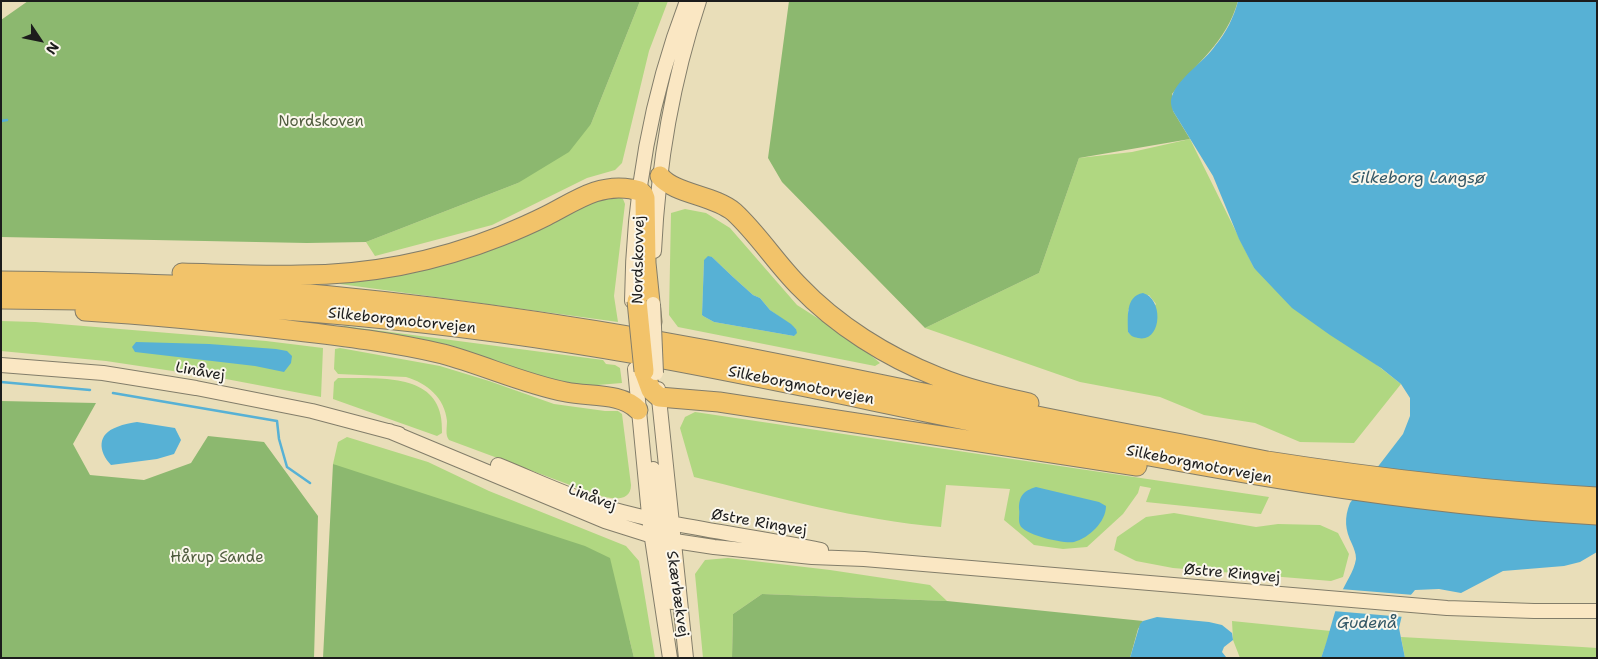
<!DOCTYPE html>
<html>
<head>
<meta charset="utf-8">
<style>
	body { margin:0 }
	#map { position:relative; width:1598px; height:659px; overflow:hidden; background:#e9deb9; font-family:"Shantell Sans",sans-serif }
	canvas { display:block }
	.frame { position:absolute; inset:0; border:2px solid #1c1c1c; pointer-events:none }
	.north { position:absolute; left:15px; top:15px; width:50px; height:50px; -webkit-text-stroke:4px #fbf7ec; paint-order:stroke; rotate:124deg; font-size:14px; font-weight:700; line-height:20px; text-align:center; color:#1c1c1c }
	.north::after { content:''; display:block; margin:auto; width:18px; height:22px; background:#1c1c1c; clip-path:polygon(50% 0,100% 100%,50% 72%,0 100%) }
</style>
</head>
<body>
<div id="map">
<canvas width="1598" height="659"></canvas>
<div class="frame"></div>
<div class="north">N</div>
</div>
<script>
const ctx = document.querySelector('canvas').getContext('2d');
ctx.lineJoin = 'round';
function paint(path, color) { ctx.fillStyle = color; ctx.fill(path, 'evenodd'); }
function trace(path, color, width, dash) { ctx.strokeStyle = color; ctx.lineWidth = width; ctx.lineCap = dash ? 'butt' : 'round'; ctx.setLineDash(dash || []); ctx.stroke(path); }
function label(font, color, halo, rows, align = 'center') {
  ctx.font = font + ' "Shantell Sans",sans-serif'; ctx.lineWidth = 4; ctx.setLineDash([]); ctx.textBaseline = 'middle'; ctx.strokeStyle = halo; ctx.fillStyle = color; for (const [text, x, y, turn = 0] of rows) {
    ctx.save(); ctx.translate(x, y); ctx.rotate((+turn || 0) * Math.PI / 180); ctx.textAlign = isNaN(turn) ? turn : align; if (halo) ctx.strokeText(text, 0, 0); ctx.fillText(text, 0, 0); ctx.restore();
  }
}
paint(new Path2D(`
	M640 1H668L649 51 622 163 615 170 587 178 492 225 375 256 366 242 518 183 591 124Z
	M1190 139 1254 268 1401 384 1354 443 1300 442 1255 423 1204 415 1160 397 1080 382 925 328 1039 273 1079 158 1132 152ZM1149 295 1156 304 1131 335 1128 332V310Z
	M617 196 623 199 625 204 614 296 618 322 340 284 341 278 598 198Z
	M685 209 706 213 730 228 797 305 855 342 880 363 875 366 678 327 669 315 671 213ZM712 257 733 277 753 295 760 298 770 310 796 329 794 336 714 322 703 316 702 315 704 260Z
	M1 321 35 322 266 341 323 348 321 397 226 379 106 361 1 351Z
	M344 326 603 360 606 364 615 365 620 368 622 383 585 386 557 381 472 354 342 331Z
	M340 348 440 366 489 381 554 404 605 411H618L622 414 631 485C631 503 610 499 597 495L449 440C445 435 447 428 447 421 445 398 427 383 406 377L338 374 334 369 335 349Z
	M338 378C381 379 445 371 442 433L437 436 333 399 334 382Z
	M695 412 1269 497 1261 514 1146 502 1151 488 1140 486 1138 493 1123 514 1087 547 1063 549 1034 545 1004 520 1010 489 946 485 941 527C857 520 776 497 694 477L680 428 685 417Z
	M347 437 428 462 489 491 626 546 639 561 655 658H634L629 637 333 464 338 442Z
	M1174 513 1256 527 1278 524 1320 525 1338 533 1349 554 1343 577 1331 581 1173 568 1136 561 1114 550 1117 537 1146 517Z
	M728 558 830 570 930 585 947 601 762 594 733 614 732 658H703L695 574 705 560Z
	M1232 621 1331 631 1321 658H1240L1233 640Z
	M1401 637 1582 647 1597 648V658H1405Z`), '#b0d781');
paint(new Path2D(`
	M28 1H640L591 124 569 152 518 183 366 242 307 243 1 237V20Z
	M789 1H1238C1226 43 1197 62 1172 94L1173 111 1190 139 1079 158 1039 273 925 328 782 182 768 158Z
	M1 401 96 403 73 444 90 475 144 480 191 463 208 436 264 442 318 516 314 658H1Z
	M333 464 585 546 610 558 634 658H323Z
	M762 594 947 601 1143 621 1138 629 1130 658H732L733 614Z`), '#8cb86f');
paint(new Path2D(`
	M1238 1H1597V552L1580 562 1564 566 1503 571 1461 593 1439 589 1415 590 1405 602 1399 628 1405 658H1321C1329 637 1333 615 1341 594 1345 583 1354 572 1356 559 1356 553 1354 549 1352 544 1345 530 1344 518 1350 503L1403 434 1410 416V398L1401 384 1381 368 1330 335 1292 308 1254 268 1239 239 1213 176 1173 111C1171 106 1170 101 1172 96 1178 78 1204 62 1215 46 1226 33 1234 17 1238 1Z
	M708 256 712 257 733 277 753 295 760 298 770 310 791 324 796 329 797 333 794 336 714 322 703 316 702 315 704 260Z
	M1143 293C1164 299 1162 343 1138 338 1133 337 1131 336 1128 332 1128 318 1125 296 1143 293Z
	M136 342 209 344 276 349 287 351 292 356 291 363 284 372 255 366 135 352 132 347Z
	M137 422 175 428 181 440 174 454 157 459 111 465C98 451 97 434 117 427 124 424 131 423 137 422Z
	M1036 487 1099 502 1106 506C1106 522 1089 538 1074 542 1064 544 1024 535 1020 525 1018 520 1020 513 1019 509 1019 496 1023 491 1036 487Z
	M1157 617 1209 622 1222 625 1232 633 1233 640 1224 647 1222 652 1226 657 1239 658H1130L1140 624 1143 621Z`), '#57b1d5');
paint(new Path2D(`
	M1340 589 1414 595 1407 602 1404 617 1333 611Z`), '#e9deb9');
trace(new Path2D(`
	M1 121 7 120
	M1 382 90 390
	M113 393 277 421 279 439 287 467 310 483`), '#57b1d5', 2.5);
const secondary = new Path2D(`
	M654 251C658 166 672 82 699 1
	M632 301C633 199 650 97 687 1
	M1 365 103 373 196 388 312 411 399 434
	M635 369 650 525 670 658
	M658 389 686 658
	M389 431 605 521 662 539 714 547 812 557 864 559 1447 608 1534 611H1597
	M498 465C533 479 568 496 604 507 676 528 749 535 821 550
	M653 469 665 524
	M661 532 672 602`);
const highway = new Path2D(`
	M660 176C674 194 714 195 734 212 758 234 776 263 799 286 836 325 887 357 938 377 967 389 998 396 1029 403
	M182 273C222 274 261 276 300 275 368 275 438 261 501 236 516 230 532 223 546 216 574 202 598 183 631 189 638 190 643 191 645 198L646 263 652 322
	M1 281C93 282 185 284 277 291 419 303 561 323 702 349 864 379 1025 416 1187 445 1214 450 1240 456 1267 461 1376 478 1486 491 1597 497
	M1 299C204 300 406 315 606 349 745 372 882 404 1020 431 1210 469 1402 504 1597 515
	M85 311C153 315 221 322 289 330 340 336 392 342 443 354 484 365 524 384 566 392 589 397 621 392 638 410
	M644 371 651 390 659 397 719 402 1137 466`);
trace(secondary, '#827d6a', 16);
trace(highway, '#827d6a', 21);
trace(secondary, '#fae7c3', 14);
trace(highway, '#f2c36a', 19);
const secondaryBridge = new Path2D(`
	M653 304 656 373`);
const highwayBridge = new Path2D(`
	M637 301 644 371`);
trace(secondaryBridge, '#827d6a', 16, []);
trace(highwayBridge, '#827d6a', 21, []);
trace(secondaryBridge, '#fae7c3', 14);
trace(highwayBridge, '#f2c36a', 19);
label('15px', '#505d3f', '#fbf7ec', [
	["Nordskoven",321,122],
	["Hårup Sande",217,558]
]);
label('15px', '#1c1c1c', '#fbf7ec', [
	["Nordskovvej",639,260,-89],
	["Silkeborgmotorvejen",402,321,6],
	["Linåvej",200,372,10],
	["Silkeborgmotorvejen",801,386,11],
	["Silkeborgmotorvejen",1199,465,11],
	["Linåvej",592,498,21],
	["Østre Ringvej",759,523,10],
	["Østre Ringvej",1232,574,5],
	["Skærbækvej",677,594,82]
]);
label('italic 16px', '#345866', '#fbf7ec', [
	["Silkeborg Langsø",1418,179],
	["Gudenå",1367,624]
]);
</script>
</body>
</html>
